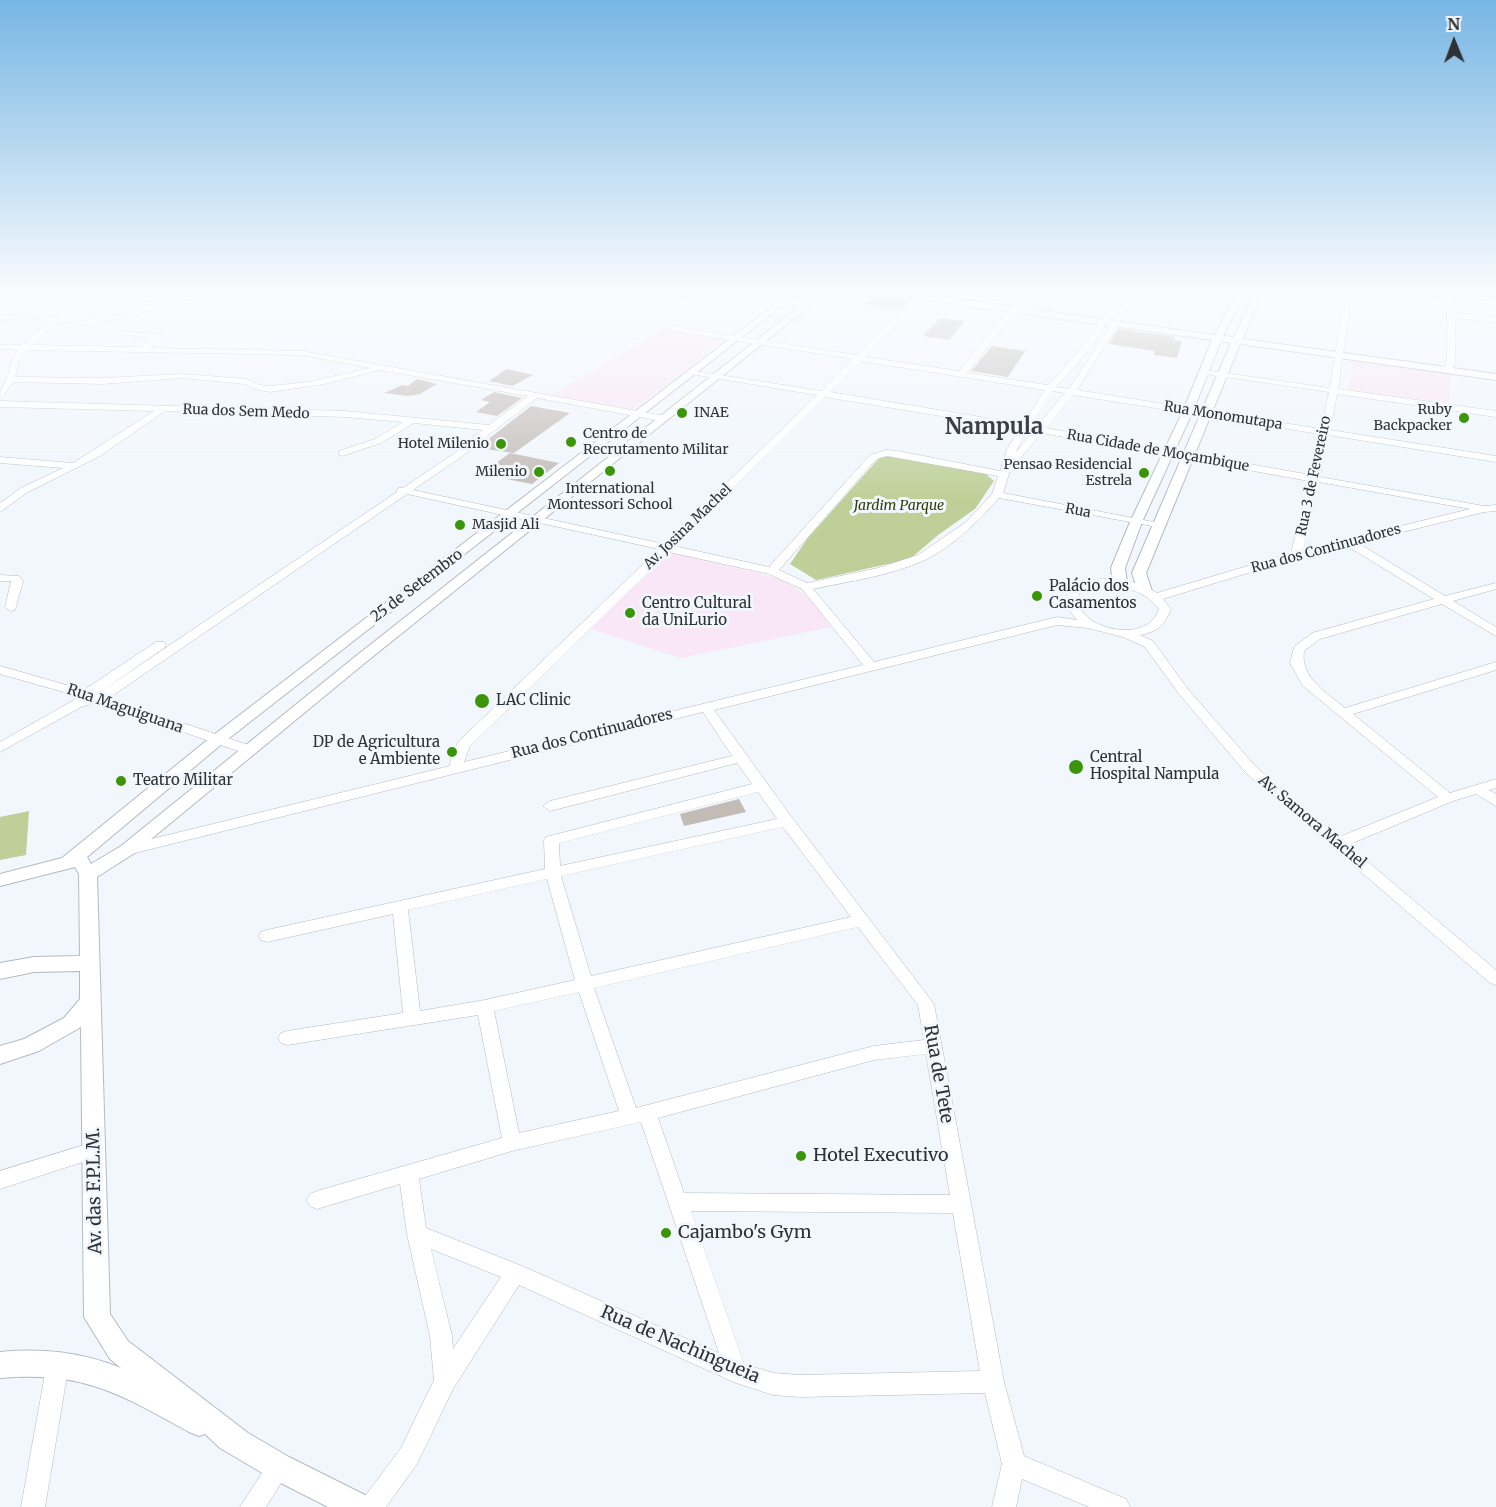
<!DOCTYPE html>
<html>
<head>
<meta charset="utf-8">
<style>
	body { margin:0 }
	#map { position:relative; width:1496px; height:1507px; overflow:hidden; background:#f1f7fd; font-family:Merriweather,serif }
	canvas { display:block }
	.north { position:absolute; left:1424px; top:12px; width:60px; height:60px; -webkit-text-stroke:4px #f1f7fd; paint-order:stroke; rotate:359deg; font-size:16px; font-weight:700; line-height:24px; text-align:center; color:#2f3234 }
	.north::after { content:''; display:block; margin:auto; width:21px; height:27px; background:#2f3234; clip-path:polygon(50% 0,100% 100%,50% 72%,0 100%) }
</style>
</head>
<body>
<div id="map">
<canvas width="1496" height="1507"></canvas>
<div class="north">N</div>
</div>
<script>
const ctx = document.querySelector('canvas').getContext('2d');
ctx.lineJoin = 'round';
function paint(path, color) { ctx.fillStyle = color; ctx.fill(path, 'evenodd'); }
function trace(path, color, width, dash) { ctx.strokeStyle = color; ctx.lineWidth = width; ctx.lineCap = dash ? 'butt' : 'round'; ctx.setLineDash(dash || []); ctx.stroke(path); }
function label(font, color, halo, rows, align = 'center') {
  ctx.font = font + ' Merriweather,serif'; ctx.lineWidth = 6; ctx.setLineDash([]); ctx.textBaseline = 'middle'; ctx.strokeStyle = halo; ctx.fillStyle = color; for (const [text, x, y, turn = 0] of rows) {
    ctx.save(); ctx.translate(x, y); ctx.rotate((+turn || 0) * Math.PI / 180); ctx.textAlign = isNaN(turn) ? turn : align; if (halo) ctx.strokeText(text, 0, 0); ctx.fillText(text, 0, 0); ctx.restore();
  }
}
paint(new Path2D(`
	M665 328 728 338 633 410 552 395Z
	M1353 361 1451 375 1450 406 1348 391Z
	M670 552 781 579 813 600 831 627 681 658 591 629Z`), '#f9e6f6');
paint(new Path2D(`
	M891 455 986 474 994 481 975 509 938 535 910 559 816 580 790 564 807 539 879 458Z
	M29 811 26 855 0 860V817Z`), '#becf97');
paint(new Path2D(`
	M876 293 882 296 910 300 900 310 865 305Z
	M940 318 965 321 949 340 923 336Z
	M1118 329 1175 337 1173 340 1182 341 1177 358 1154 355 1155 351 1109 344Z
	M992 346 1025 351 1008 377 971 371Z
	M507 369 533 375 512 386 489 381Z
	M417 379 437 384 420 394 407 396 384 393 402 385 408 386Z
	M494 392 522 398 497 416 476 412 490 402 481 400Z
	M531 406 570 413 514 453 477 448Z
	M510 453 559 463 532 484 481 474Z
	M739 799 746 812 684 826 680 814Z`), '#c2bbb6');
const minor = new Path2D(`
	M119 291 149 297 208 291 176 299 164 306 132 316 47 331 31 345 141 347 152 338 125 335 121 333 122 331 158 334 162 336 150 348 302 351 665 416 666 418 662 421 537 398 478 443 474 448 413 490 664 544 817 395 691 374 687 372 688 370 821 391 853 359 667 330V326H670L857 355 923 291H930L865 357 959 371 1025 291H1032L967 373 1048 385 1080 350 1122 291H1128L1086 354 1056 387 1069 389 1133 291H1139L1077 390 1321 429 1329 392 1204 374 1200 372 1204 370 1330 388 1345 291H1352L1338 389 1496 411V417L1337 394 1330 430 1496 456V462L1328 435 1320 477 1484 506 1496 505V511L1484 512 1358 543 1445 596 1496 583V589L1453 601 1496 627V636L1442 604 1320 639 1304 651C1300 678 1327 693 1345 708L1496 662V670L1353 714 1450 793 1496 779V788L1489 790 1496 794V806L1476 794 1453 801 1348 845 1496 970V985L1490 983 1246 773 1179 694 1145 647 1123 637 1088 628 1057 625 714 710 787 811 934 1004 1004 1382 1024 1456 1126 1499 1130 1507H1089L1022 1479 1016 1507H992L1002 1464 985 1393 800 1397 773 1395 736 1383 519 1285 453 1389 417 1464 386 1507H359L363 1499 401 1448 434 1380 430 1336 407 1234 400 1184 317 1209 310 1206 307 1200 310 1194 317 1191 502 1138 478 1015 287 1045 281 1043 278 1038 281 1033 287 1031 403 1013 393 914 267 942 261 940 259 936 261 932 267 930 545 869 544 840 546 837 752 784 737 763 550 811 543 806 550 801 732 756 703 712 127 855 122 854 120 850 122 846 127 845 450 766 451 756 459 741 659 549 407 494 109 698 254 747 256 750 254 753H244L99 703 83 706 0 752V742L74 700 78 696 0 674V666L84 690 156 642H164L166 645 164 648 97 694 397 492 398 488H403L465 446 462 444 464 442 483 430 414 423 381 443 342 456 339 455V451L375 439 403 422 345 417 165 411 100 456 28 492 0 512V503L21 488 63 468 0 463V457L73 463 154 411 0 407V401L345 411 489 425 528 396 380 370 324 384 270 392 255 389 245 384 182 378 103 384 13 382 3 396 0 397C0 388 4 386 7 378 11 367 11 359 18 350L0 349V345H22L49 322 32 317 0 320V316L32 313 58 319 59 321 54 326 129 313 163 301C148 301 131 302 119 291ZM27 350 302 355 370 368 308 382 270 386 260 385 247 379 182 374 103 378 15 377 19 361ZM861 361 1045 390 1023 424 830 392ZM1052 391 1065 393 1037 426 1031 425ZM1073 395 1320 434 1311 475 1046 428ZM825 397 1020 429 1007 449 1000 471 898 451 886 450 870 455 769 567 674 546ZM1028 430 1033 431 1016 452 1017 449ZM1042 433 1309 481 1291 553 1157 593C1131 576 1077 569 1063 603L1077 620 1057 617 874 662 813 589C850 581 890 576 925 560 954 546 978 521 999 498L1163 528 1164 526 1159 523 1003 493 1012 464 1016 463ZM887 456 998 476 992 494 966 522 918 555 878 568 807 583 779 570 876 459ZM1319 482 1470 509 1303 550ZM1347 546 1434 599 1312 633 1294 647 1290 663 1303 686 1438 797 1339 837 1256 767 1187 688 1153 641 1140 635C1157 632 1165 625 1171 609L1163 599 1300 557ZM669 552 769 574 802 589 863 665 464 762 470 746ZM1090 587C1116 583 1143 588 1159 609 1150 637 1111 633 1091 620 1085 615 1080 609 1075 603L1080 593ZM758 792 777 819 560 866 559 843ZM783 827 851 917 591 976 561 876ZM547 879 575 980 485 1000 420 1011 408 910ZM858 927 918 1005 924 1040 874 1046 636 1108 594 988ZM579 992 619 1111 519 1133 494 1011ZM926 1054 950 1195 684 1193 658 1118 874 1060ZM641 1122 719 1353 522 1266 426 1228 419 1179 512 1151ZM691 1211 953 1213 980 1371 800 1375 773 1373 744 1364ZM431 1249 501 1277 453 1349 452 1336Z
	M313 291H320L311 305H305Z
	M685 291H694L685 298H679V294Z
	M1447 291 1496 293V297L1455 294V313L1496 318V322L1455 318V360L1452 370 1448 372 1444 370 1447 360Z
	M0 575 19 576 23 581 15 610 11 611 5 608 11 581H0Z
	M94 1142 101 1144 103 1150 101 1156 0 1189V1171Z
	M58 1352 66 1355 69 1363 45 1507H21L47 1363 50 1355Z
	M279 1455 287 1459 291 1467 266 1507H240L271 1459Z`);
const major = new Path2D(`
	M792 291H801L223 743 87 857 91 864 121 846 356 656 819 291H828L366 662 133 854 97 877 110 1314 128 1341 248 1433 289 1457 369 1497 374 1507H328L269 1477 220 1448 205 1434 199 1436 189 1432C118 1393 84 1371 0 1378V1352C43 1348 81 1352 121 1368L110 1359 84 1317 81 1027 39 1051 0 1064V1046L24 1039 64 1018 80 999V971L34 972 0 979V963L34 957 80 956 79 874 75 867 0 886V874L62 858 211 737Z
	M878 291H900L1215 335 1238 291H1246L1223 336 1234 337 1254 291H1262L1243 339 1496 374V380L1240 344 1146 573 1152 591 1145 595 1138 591 1132 573 1231 343 1221 341 1193 411 1142 522 1125 568 1127 583 1120 587 1113 583 1111 568 1130 522 1183 411 1212 340 882 294Z
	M1407 291H1431L1456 296 1452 299 1411 294Z`);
trace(minor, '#b4bac0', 1);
trace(major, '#b4bac0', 2);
paint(minor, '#fff');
paint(major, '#fff');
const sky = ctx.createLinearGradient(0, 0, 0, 502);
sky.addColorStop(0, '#77b6e4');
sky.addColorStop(0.58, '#f9fbfe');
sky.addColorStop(1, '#f9fbfe00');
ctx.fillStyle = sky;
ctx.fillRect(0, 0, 1496, 502);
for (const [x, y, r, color] of [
	[682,413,6,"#3c9509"],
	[1464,418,6,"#3c9509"],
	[571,442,6,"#3c9509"],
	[501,444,6,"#3c9509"],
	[610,471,6,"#3c9509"],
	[539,472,6,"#3c9509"],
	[1144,473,6,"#3c9509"],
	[460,525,6,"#3c9509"],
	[1037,596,6,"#3c9509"],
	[630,613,6,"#3c9509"],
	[482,701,8,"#3c9509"],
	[452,752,6,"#3c9509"],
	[1076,767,8,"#3c9509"],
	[121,781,6,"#3c9509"],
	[801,1156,6,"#3c9509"],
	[666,1233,6,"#3c9509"]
]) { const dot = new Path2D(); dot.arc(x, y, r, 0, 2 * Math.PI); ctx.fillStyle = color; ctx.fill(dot); trace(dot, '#f1f7fd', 2); }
label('14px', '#2f3234', '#f1f7fd', [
	["Ruby",1452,410],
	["Backpacker",1452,426],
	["INAE",694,413,"left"],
	["Centro de",583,434,"left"],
	["Recrutamento Militar",583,450,"left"],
	["Hotel Milenio",489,444],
	["Pensao Residencial",1132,465],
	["Estrela",1132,481],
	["Milenio",527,472],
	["International",610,489,"center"],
	["Montessori School",610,505,"center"],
	["Masjid Ali",472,525,"left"]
], 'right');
label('14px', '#2f3234', '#f1f7fd', [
	["Rua dos Sem Medo",246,412,2],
	["Rua Monomutapa",1223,416,9],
	["Rua Cidade de Moçambique",1158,451,10],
	["Rua 3 de Fevereiro",1314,476,-78],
	["Rua",1078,511,11],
	["Av. Josina Machel",688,527,-44],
	["Rua dos Continuadores",1326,549,-15]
]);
label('italic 14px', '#313c08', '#f1f7fd', [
	["Jardim Parque",899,506]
]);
label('15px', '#2f3234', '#f1f7fd', [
	["25 de Setembro",417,586,-37],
	["Rua Maguiguana",125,709,19],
	["Rua dos Continuadores",592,734,-14],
	["Av. Samora Machel",1312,822,40]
]);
label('15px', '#2f3234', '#f1f7fd', [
	["Palácio dos",1049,587],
	["Casamentos",1049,604],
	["Centro Cultural",642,604],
	["da UniLurio",642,621],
	["LAC Clinic",496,701],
	["DP de Agricultura",440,743,"right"],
	["e Ambiente",440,760,"right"],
	["Central",1090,758],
	["Hospital Nampula",1090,775],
	["Teatro Militar",133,781]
], 'left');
label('18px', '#2f3234', '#f1f7fd', [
	["Rua de Tete",938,1074,80],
	["Av. das F.P.L.M.",95,1191,-91],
	["Rua de Nachingueia",680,1345,23]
]);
label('18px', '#2f3234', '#f1f7fd', [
	["Hotel Executivo",813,1156],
	["Cajambo's Gym",678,1233]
], 'left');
label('bold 22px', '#3b3f44', '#f1f7fd', [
	["Nampula",994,428]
]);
</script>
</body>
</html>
